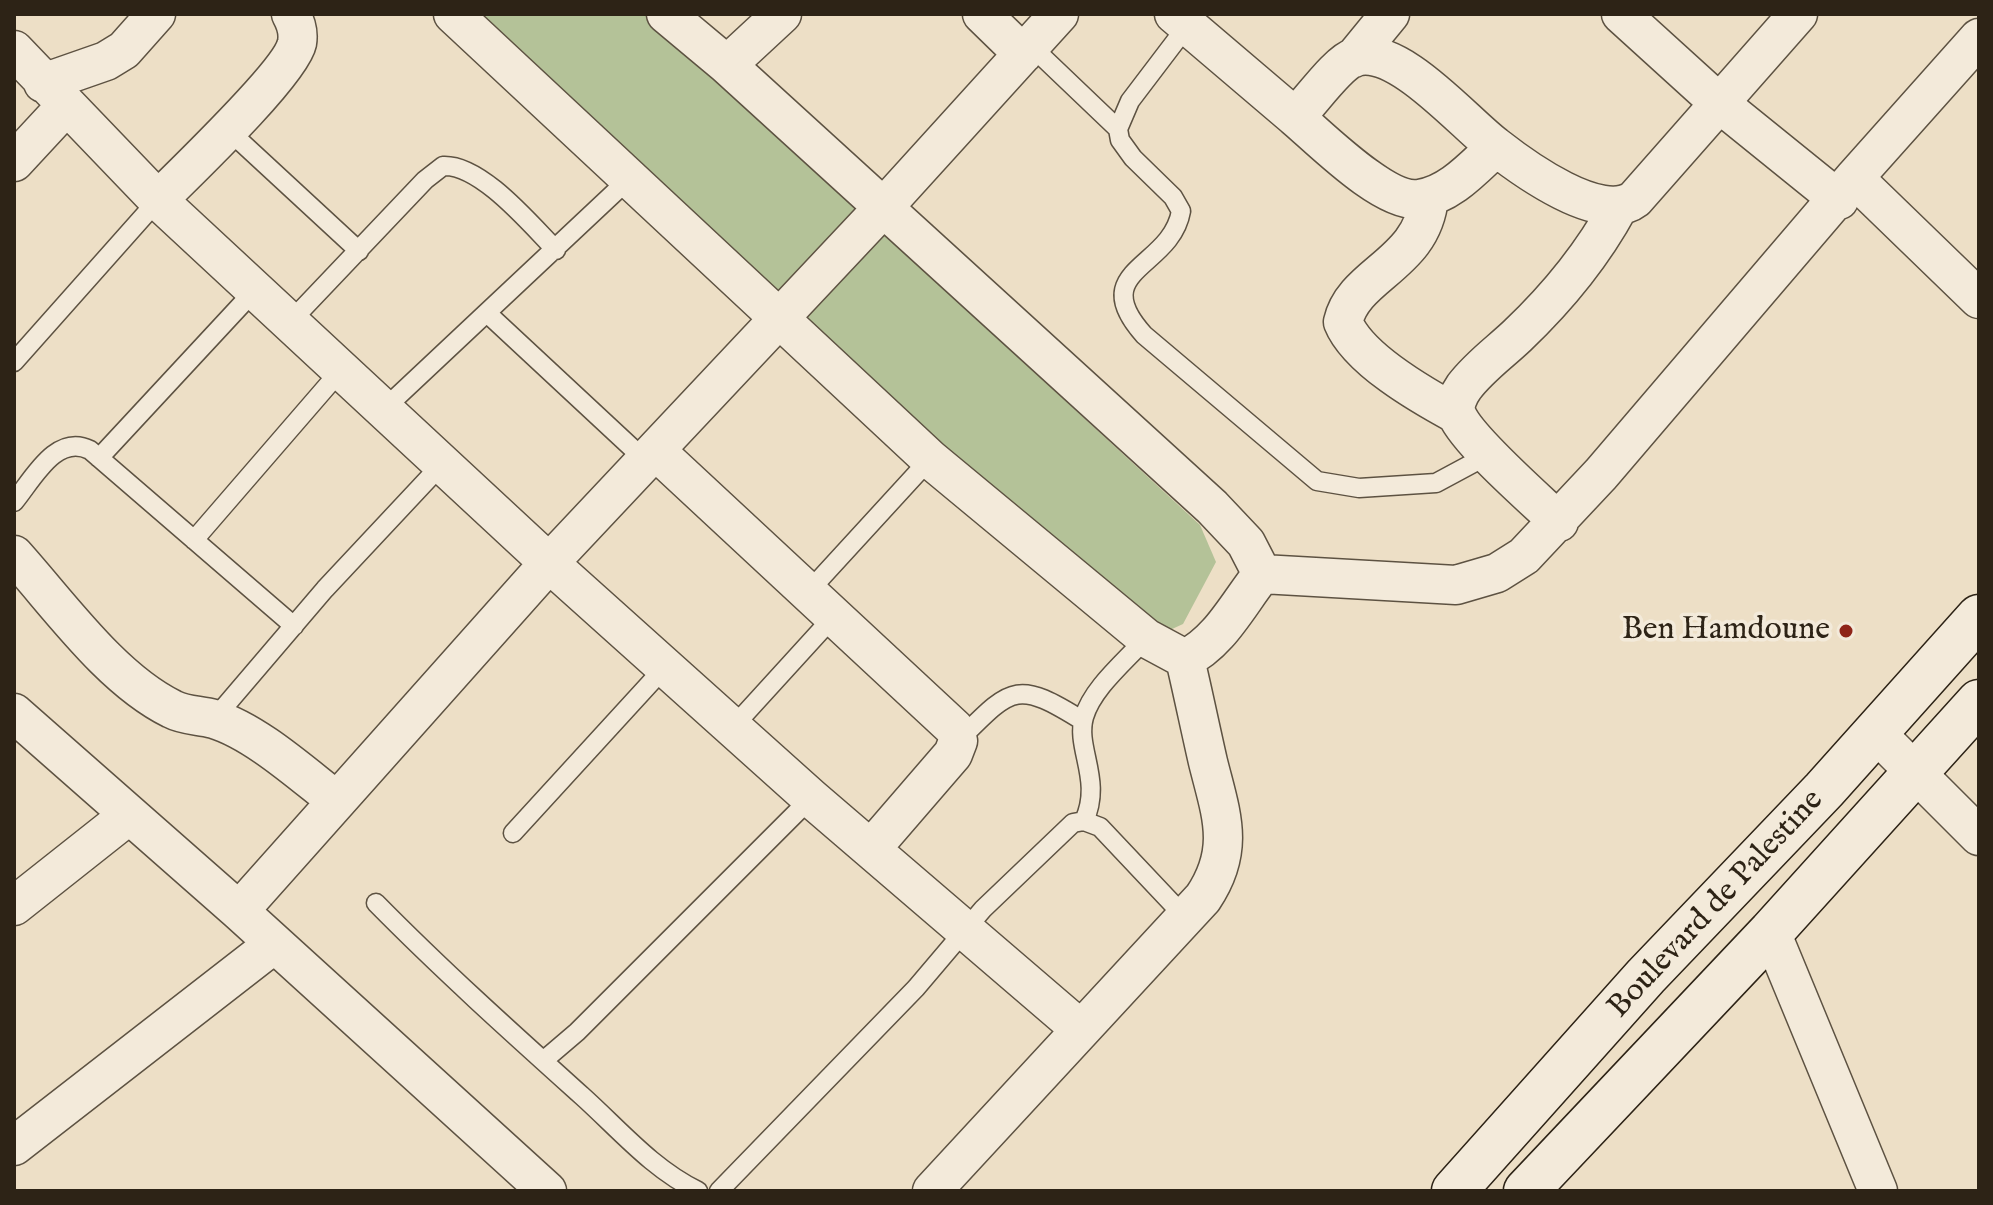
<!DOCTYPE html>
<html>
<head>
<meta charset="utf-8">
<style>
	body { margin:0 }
	#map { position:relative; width:1993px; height:1205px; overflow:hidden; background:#eddfc6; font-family:"IM FELL English",serif }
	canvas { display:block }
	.frame { position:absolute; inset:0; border:16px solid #2d2316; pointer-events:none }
</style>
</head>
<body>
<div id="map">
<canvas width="1993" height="1205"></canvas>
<div class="frame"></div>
</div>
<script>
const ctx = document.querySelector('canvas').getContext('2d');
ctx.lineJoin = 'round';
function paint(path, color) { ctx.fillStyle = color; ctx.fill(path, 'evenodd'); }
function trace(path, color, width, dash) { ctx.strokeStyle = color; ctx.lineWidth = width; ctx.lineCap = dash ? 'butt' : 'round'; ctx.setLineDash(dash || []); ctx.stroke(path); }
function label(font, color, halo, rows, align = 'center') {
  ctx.font = font + ' "IM FELL English",serif'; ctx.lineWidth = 7; ctx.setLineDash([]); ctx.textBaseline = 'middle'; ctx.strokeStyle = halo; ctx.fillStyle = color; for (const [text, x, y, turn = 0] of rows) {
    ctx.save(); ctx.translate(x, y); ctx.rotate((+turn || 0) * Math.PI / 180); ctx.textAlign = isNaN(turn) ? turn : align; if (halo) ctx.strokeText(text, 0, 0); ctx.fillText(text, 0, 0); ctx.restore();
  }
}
paint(new Path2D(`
	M446 14H646L1200 525 1216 562 1183 624 1148 640Z`), '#b4c298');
const lane = new Path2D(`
	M1187 26 1130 101 1118 129 1120 140 1133 158 1173 197 1181 211C1171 269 1085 269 1144 335L1317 481 1359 488 1436 483 1490 454
	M1030 45 1118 129
	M227 129 359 251
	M488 314 646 461
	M290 322 425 180 443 166C481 164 531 225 556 250
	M14 362 158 200
	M384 409 630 178
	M99 458 255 290
	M14 502C33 479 56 433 90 450L294 626
	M194 540 341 370
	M809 591 930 459
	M214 719 325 589 443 463
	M732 728 835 615
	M959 740C1012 687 1016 679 1083 721
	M1084 821C1103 780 1075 748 1084 717 1093 687 1126 661 1146 638
	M513 833 665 667
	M376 903C442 970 511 1032 581 1095 618 1128 652 1169 698 1191
	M543 1061 577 1032 811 798
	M719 1191 916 988 983 909 1073 823 1084 821 1100 827 1184 916`);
const street = new Path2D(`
	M453 14 930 459 1146 638 1185 659C1193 693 1200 727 1208 762 1221 814 1236 849 1203 898L932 1191
	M666 14 727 65 1212 507 1246 543 1262 574
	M982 14 1023 54
	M1174 14 1295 117C1310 103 1337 63 1355 57 1398 44 1463 122 1495 146 1523 168 1601 225 1635 199L1798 14
	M1621 14 1719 103 1839 200
	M14 50 158 200 549 563 811 798 1079 1028
	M1354 58 1390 14
	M727 65 782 14
	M43 83 106 61 124 50 156 14
	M1295 117C1321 139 1385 204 1419 199 1450 195 1474 167 1496 147
	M14 162 65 107
	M1854 178 1979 299
	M1429 197C1423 265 1354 273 1343 322 1358 359 1421 395 1456 414
	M158 200C184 174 291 72 297 43 299 32 296 23 291 14
	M656 451 955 729 958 741 953 754 871 849
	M1559 522C1536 500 1468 441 1457 415 1453 406 1459 394 1464 387 1479 367 1499 353 1517 336 1557 298 1593 254 1619 206
	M14 555C59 605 111 679 172 709 185 716 200 715 214 719 256 732 302 774 337 801
	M1262 574 1456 585 1497 573 1524 556 1601 474 1854 178 1979 38
	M1185 659C1220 642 1238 604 1262 574
	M14 713 239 911 547 1191
	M1875 732 1979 836
	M14 906 129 815
	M239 911 549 563 882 209 1059 14
	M1771 932 1878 1191
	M14 1146 274 944`);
const secondary = new Path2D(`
	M1454 1191 1646 976 1824 790 1979 617
	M1526 1191 1771 932 1979 702`);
trace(lane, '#5d5242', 21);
trace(street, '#5d5242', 41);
trace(secondary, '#2d2316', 47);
trace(lane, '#f3eada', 18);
trace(street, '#f3eada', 38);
trace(secondary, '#f3eada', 44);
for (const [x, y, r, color] of [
	[1846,631,8,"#8f2418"]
]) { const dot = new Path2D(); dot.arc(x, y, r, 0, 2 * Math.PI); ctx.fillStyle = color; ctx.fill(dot); trace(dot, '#f3eada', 3); }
label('32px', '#2d2316', '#f3eada', [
	["Ben Hamdoune",1830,631]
], 'right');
label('32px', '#2d2316', '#f3eada', [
	["Boulevard de Palestine",1717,905,-47]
]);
</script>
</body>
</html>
